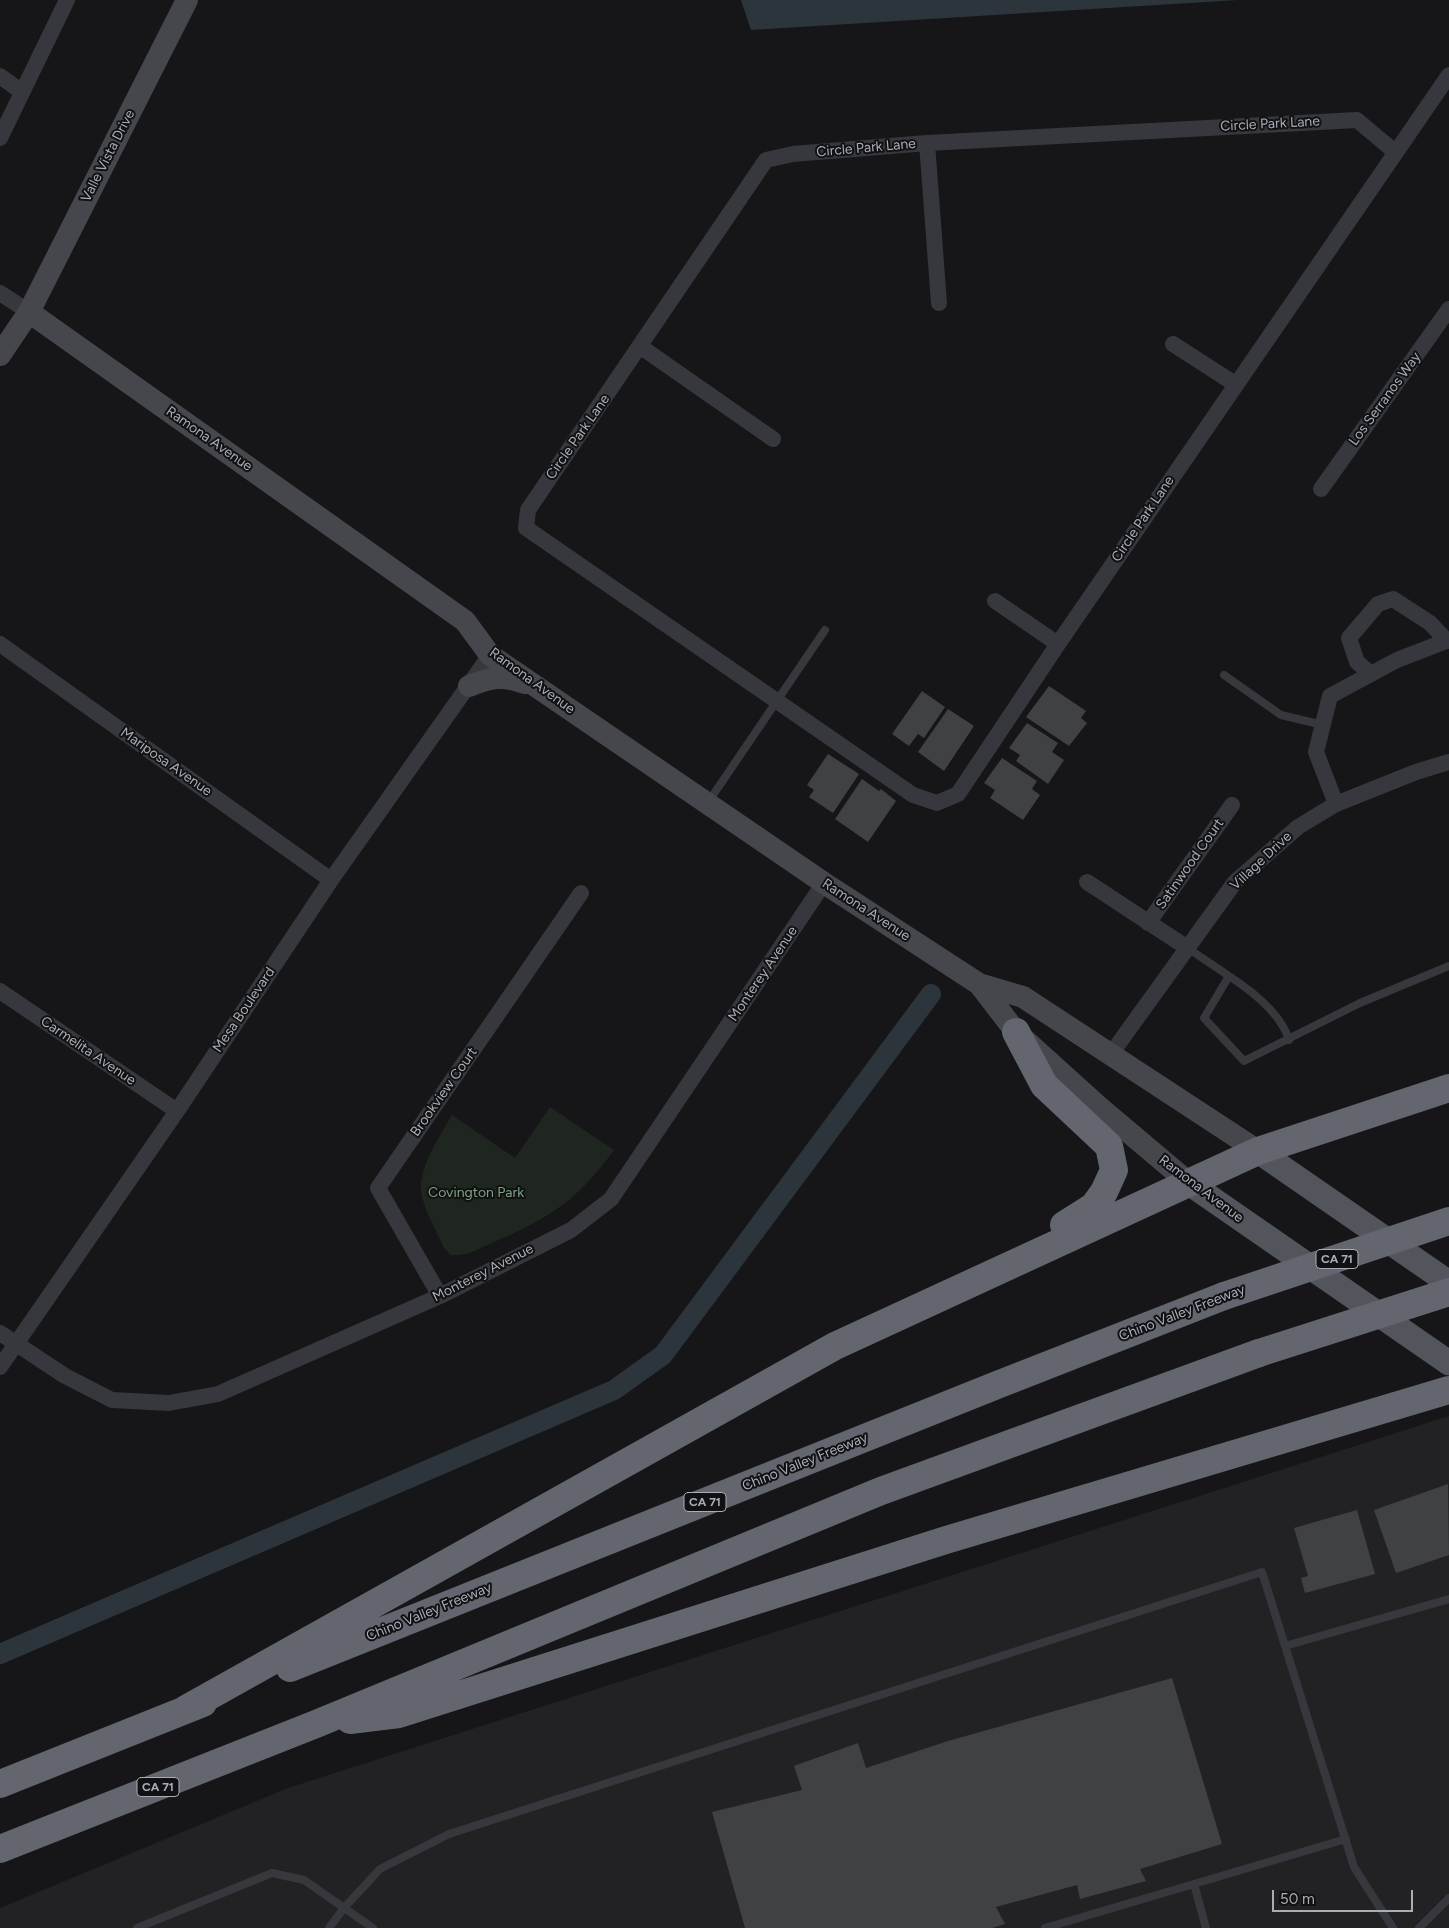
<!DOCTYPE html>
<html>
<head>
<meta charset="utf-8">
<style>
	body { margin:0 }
	#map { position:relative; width:1449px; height:1928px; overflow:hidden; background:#161618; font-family:Figtree,sans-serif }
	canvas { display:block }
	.scale { position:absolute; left:1272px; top:1890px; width:141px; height:22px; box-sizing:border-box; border:2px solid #a8adb8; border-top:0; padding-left:6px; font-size:15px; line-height:18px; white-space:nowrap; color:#a8adb8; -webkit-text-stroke:4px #111113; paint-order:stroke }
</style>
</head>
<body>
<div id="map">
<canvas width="1449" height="1928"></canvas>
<div class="scale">50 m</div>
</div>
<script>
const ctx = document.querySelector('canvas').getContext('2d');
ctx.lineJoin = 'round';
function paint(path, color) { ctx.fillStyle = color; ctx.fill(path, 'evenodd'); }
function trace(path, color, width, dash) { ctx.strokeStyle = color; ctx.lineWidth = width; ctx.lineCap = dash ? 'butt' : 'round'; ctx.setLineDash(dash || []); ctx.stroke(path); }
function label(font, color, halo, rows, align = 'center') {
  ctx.font = font + ' Figtree,sans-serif'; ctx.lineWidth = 4; ctx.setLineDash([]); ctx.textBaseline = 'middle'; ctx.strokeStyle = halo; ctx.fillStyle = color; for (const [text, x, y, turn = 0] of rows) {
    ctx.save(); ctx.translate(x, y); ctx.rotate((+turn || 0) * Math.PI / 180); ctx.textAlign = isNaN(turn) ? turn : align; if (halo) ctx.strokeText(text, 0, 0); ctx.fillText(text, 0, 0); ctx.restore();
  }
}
paint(new Path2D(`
	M1449 1416V1928H0V1908L288 1788Z`), '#222225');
paint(new Path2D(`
	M550 1107 614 1150C578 1200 550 1218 494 1242 480 1248 466 1257 451 1255L444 1248C437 1232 422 1206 421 1190 419 1167 441 1134 452 1115L515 1158Z`), '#1e261f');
paint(new Path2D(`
	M741 0H1238L751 30Z`), '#2c353c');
trace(new Path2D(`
	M0 1654 614 1390 663 1355 931 994`), '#2c353c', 20);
paint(new Path2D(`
	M1049 686 1086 711 1081 718 1087 723 1069 746 1026 717Z
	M922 691 945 707 924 738 918 734 909 746 892 734Z
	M948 709 974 726 944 771 918 752Z
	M1027 723 1058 743 1052 752 1064 760 1048 784 1016 761 1020 755 1009 748Z
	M828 754 859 774 833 813 809 797 814 790 807 785Z
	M1002 758 1037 781 1032 789 1040 795 1023 820 990 798 995 790 984 783Z
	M862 779 879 791 881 789 896 801 868 842 835 819Z
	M1448 1484 1449 1555 1396 1573 1374 1510Z
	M1357 1510 1375 1574 1305 1593 1301 1578 1308 1576 1294 1528Z
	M1172 1678 1222 1844 1140 1869 1146 1881 1080 1899 1077 1885 996 1907 1005 1924 992 1928H745L712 1812 802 1790 794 1766 858 1743 866 1768 948 1741Z`), '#404145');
trace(new Path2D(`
	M1224 675 1281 715 1323 725
	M709 801 825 630
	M1186 947 1229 976
	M1289 1040C1281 1013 1252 991 1229 976L1204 1018 1244 1061 1360 1003 1449 966
	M1285 1646 1449 1599
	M1194 1884 1206 1928
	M137 1928 272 1873 304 1880 373 1928
	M329 1928 344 1908 380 1869 449 1834 1262 1572 1354 1867 1393 1928
	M1045 1928 1346 1839
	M1419 1928 1449 1898`), '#37383d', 8);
trace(new Path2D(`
	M0 76 22 92
	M0 138 67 0
	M927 143 939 303
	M1395 152 1357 120 927 143 793 154 766 160 528 510 526 528 913 795 937 803 958 794 1058 644 1449 75
	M0 293 29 312
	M1173 344 1235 384
	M641 347 773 439
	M1321 489 1449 309
	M995 601 1058 644
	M0 644 331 880
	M1371 674 1357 662 1349 638 1378 604 1393 599 1430 623 1447 641
	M1336 804 1316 752 1330 696 1397 660 1449 640
	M1087 882 1186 947
	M1148 923 1232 805
	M0 991 177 1111
	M1111 1054 1235 882 1298 827 1336 804 1416 772 1449 762
	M440 1296 378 1188 581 893
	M0 1333 65 1376 112 1400 169 1403 218 1394 440 1296 571 1230 611 1199 824 883
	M0 1367 177 1111 331 880 490 655`), '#37383d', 16);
trace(new Path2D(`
	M29 312 465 621 490 655 824 883 979 984 1023 997 1258 1151
	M0 355 29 312 187 0
	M469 686C492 677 501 675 525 683
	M979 984 1016 1032 1099 1107 1189 1183`), '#45474d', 22);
trace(new Path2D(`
	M1258 1151 1449 1283
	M1189 1183 1449 1363`), '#53555c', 25);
trace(new Path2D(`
	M1016 1032 1044 1085 1109 1146 1114 1170 1104 1192 1094 1206 1064 1225
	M290 1668 997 1385 1224 1296
	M186 1709 835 1346 1258 1151 1449 1088
	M350 1720 399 1714 946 1540 1449 1390
	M0 1784 203 1703
	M0 1849 316 1724 881 1491 1259 1353`), '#63666e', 28);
trace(new Path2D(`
	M1224 1296 1449 1221
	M1259 1353 1449 1292`), '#63666e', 28);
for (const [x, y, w] of [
	[1337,1259,42],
	[705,1502,42],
	[158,1787,42]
]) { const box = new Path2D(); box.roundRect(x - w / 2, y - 9.5, w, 19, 4); ctx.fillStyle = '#111113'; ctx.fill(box); trace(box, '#a8adb8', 1); }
label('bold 12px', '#a8adb8', null, [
	["CA 71",1337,1259],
	["CA 71",705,1502],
	["CA 71",158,1787]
]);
label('14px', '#a8adb8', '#111113', [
	["Circle Park Lane",1270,124,-3],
	["Circle Park Lane",866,148,-5],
	["Valle Vista Drive",108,156,-63],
	["Los Serranos Way",1385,399,-54],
	["Circle Park Lane",578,437,-55],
	["Ramona Avenue",209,439,35],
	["Circle Park Lane",1143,519,-56],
	["Ramona Avenue",532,681,36],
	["Mariposa Avenue",166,762,35],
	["Village Drive",1261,861,-43],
	["Satinwood Court",1190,864,-55],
	["Ramona Avenue",866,910,33],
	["Monterey Avenue",763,974,-56],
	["Mesa Boulevard",244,1010,-56],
	["Carmelita Avenue",88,1051,34],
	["Brookview Court",444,1092,-55],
	["Ramona Avenue",1201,1189,37],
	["Monterey Avenue",483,1273,-27],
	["Chino Valley Freeway",1182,1313,-21],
	["Chino Valley Freeway",805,1462,-22],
	["Chino Valley Freeway",429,1612,-22]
]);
label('14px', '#7fa381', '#111113', [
	["Covington Park",476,1193]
]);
</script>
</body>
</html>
